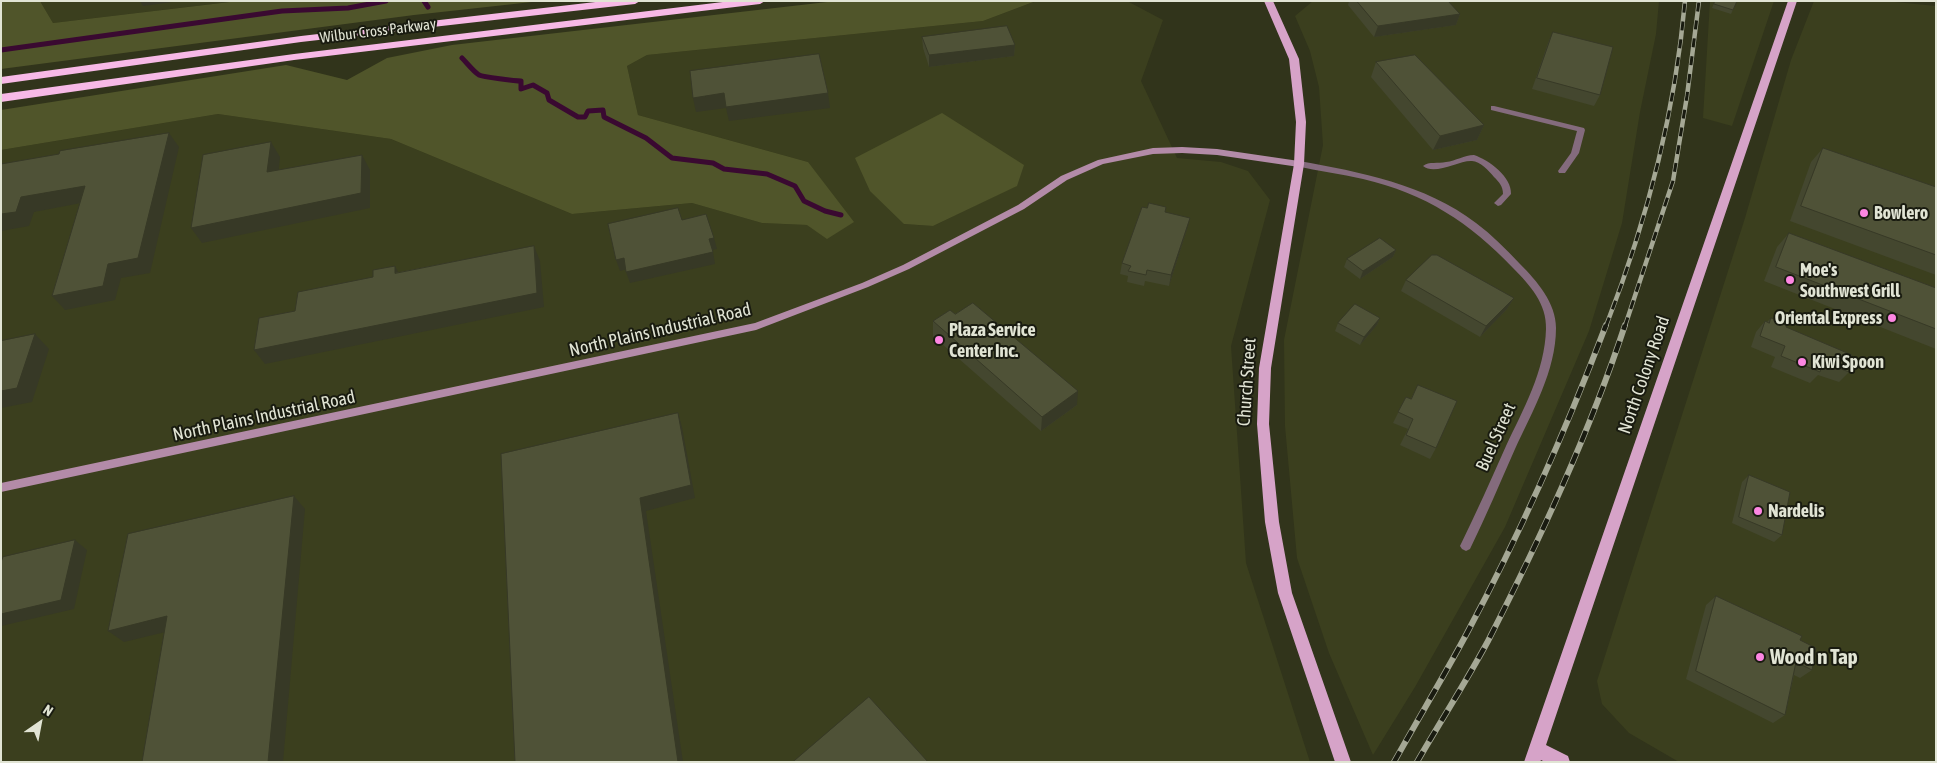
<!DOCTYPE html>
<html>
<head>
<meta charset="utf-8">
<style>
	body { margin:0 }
	#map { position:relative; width:1937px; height:763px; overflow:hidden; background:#31341b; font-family:"Asap Condensed",sans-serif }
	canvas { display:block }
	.frame { position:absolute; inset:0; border:2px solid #e1e4d4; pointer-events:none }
	.north { position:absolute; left:15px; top:698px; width:50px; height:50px; -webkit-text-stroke:4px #191b10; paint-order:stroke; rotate:33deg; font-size:14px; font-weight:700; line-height:20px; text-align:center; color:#e1e4d4 }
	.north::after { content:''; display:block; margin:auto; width:18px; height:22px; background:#e1e4d4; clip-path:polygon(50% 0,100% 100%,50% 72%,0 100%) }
</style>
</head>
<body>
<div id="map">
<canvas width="1937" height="763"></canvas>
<div class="frame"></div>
<div class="north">N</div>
</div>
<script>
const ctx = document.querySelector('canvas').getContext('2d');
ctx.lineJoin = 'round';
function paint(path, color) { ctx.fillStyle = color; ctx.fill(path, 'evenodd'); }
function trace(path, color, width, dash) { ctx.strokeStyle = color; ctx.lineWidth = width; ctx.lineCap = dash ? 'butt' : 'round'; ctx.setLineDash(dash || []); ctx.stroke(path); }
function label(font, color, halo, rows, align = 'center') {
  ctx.font = font + ' "Asap Condensed",sans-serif'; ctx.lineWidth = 4; ctx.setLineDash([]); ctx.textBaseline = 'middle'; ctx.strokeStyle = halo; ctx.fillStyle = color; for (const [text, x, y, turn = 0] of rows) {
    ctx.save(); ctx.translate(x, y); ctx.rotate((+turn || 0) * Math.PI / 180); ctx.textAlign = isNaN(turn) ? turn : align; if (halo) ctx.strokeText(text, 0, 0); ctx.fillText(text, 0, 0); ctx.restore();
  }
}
paint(new Path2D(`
	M40 1H238L53 23Z
	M1036 1H1127L1163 20 1141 81 1177 158 1221 162 1248 171 1270 200 1231 346 1246 563 1310 762H1V150L218 114 391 139 572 214 692 203 762 223 807 225 808 162 638 115 627 66 647 55 983 21ZM1016 186 933 226 903 224Z
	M1313 1H1659L1656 34 1640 112 1622 223 1589 331 1505 527 1415 687 1373 755 1329 653 1297 558 1285 426 1284 340 1323 145 1319 87 1310 51 1295 16Z
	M1710 1H1774L1732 126 1703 118Z
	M1814 1H1885L1936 6V762H1679L1629 733 1602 704 1597 681 1745 218 1791 60Z`), '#3b3f1e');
paint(new Path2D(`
	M1 1H40L53 23 238 1H541L414 15 1 69Z
	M836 1H1036L983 21 647 55 627 66 638 115 808 162 854 222 827 239 807 225 762 223 692 203 572 214 391 139 218 114 1 150V110L286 65 347 80 387 58 452 45Z
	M942 113 1024 165 1017 186 933 226 904 224 870 191 855 158Z`), '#50552a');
trace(new Path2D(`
	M424 1 428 7
	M1 50 282 11 348 8 386 1
	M462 58C467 63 473 71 479 75 483 77 516 81 521 81V89L533 85 547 93 549 100 578 117H585L588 111 603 110 604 117 646 138 672 158 713 163 724 169 767 174 795 186 804 201 825 211 841 215`), '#3a0931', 5);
paint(new Path2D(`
	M1491 106H1494L1584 128 1585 130 1579 153 1565 173H1559L1558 171 1571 153 1577 131 1491 110Z
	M1474 155C1489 160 1512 177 1511 194L1501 205 1498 206 1494 203 1503 194C1503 186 1499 182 1494 177 1489 171 1480 161 1472 161 1459 160 1435 176 1423 166 1429 161 1438 164 1446 162 1456 161 1464 155 1474 155Z`), '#846b7d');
paint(new Path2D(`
	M1299 161C1360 172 1425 184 1476 223 1492 235 1506 249 1520 264 1537 281 1556 303 1556 328 1556 371 1532 412 1515 449 1500 483 1486 516 1470 549L1466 551 1462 549 1460 546C1476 513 1491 480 1506 446 1523 410 1545 371 1546 329 1547 304 1530 285 1513 268 1469 222 1426 194 1363 179 1341 174 1318 171 1296 166L1295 164Z`), '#846b7d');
paint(new Path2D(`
	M1182 147 1217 149 1299 161 1303 164 1299 167 1217 155 1182 153 1153 154 1103 164 1067 180 1024 209 909 269 868 287 756 330 1 492V483L755 323 862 283 903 265 1018 205 1061 176 1098 160 1153 148Z`), '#b38ba8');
paint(new Path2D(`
	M1264 1H1273L1299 59 1306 122 1304 164 1271 368 1269 424 1279 522 1292 593 1351 762H1335L1278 593 1265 522 1257 424 1259 368 1294 164 1296 122 1289 59Z
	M1788 1H1797L1546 745 1568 756 1570 762H1545L1541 760 1540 762H1524Z`), '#d6a3c8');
paint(new Path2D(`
	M604 1H640L635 4 301 42 1 84V77L301 36Z
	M731 1H765L760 4 294 60 1 102V94L294 54Z`), '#f7b9e6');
const railFar1 = new Path2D(`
	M1606 326C1647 221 1675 113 1685 1
	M1625 326 1673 181 1687 96 1699 1`);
const rail = new Path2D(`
	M1394 762C1418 719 1444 676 1467 633 1520 534 1566 430 1606 325
	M1417 762C1440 722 1466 682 1488 641 1540 539 1589 434 1625 325`);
trace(railFar1, '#a5a895', 4.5);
trace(rail, '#a5a895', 6);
trace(railFar1, '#191b10', 3, [9]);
trace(rail, '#191b10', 4.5, [12]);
paint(new Path2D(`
	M1349 1H1448L1460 14 1456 25 1374 37 1348 5Z
	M1715 1H1737L1731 14 1712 8Z
	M1553 32 1600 95 1594 106 1532 89 1548 43Z
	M922 37 1015 45 1014 56 929 67 923 48Z
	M1376 62 1484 125 1477 140 1433 150 1371 77Z
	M1823 148 1936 187V275L1790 221 1811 162Z
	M1166 207 1165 212 1187 229 1169 286 1145 281 1144 286 1127 282 1128 276 1120 274 1122 263 1147 208Z
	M1789 233 1936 288V349L1764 281 1777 247Z
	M1396 250 1393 257 1360 279 1344 267 1347 259Z
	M1406 280 1514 298 1507 309 1480 337 1401 291Z
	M955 314 1077 405 1041 431 933 336V321Z
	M1380 318 1377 325 1360 345 1335 331 1338 323Z
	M1771 318 1786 327 1849 372 1839 382 1818 375 1810 383 1771 367 1775 357 1751 347 1756 332 1765 321 1767 322Z
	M1418 385 1436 448 1430 459 1400 445 1408 429 1393 423 1406 397 1411 399Z
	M1749 475 1782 535 1774 542 1732 523 1742 482Z
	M1716 596 1800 640 1812 670 1800 678 1794 675 1785 715 1773 723 1686 679 1706 605Z`), '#44472f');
paint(new Path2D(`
	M140 1H180L143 6Z
	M1460 14 1456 25 1374 37 1378 26Z
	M1015 45 1014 56 929 67V55Z
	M724 93H828L830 108 729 121 726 108 696 112 693 98Z
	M1484 125 1477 140 1433 150 1440 136Z
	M169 133 179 147 150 273 121 278 115 300 65 310 52 296 108 264Z
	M271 142 280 157 277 187 267 172Z
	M362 155 370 170V208L202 243 191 228Z
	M85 186 97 200 34 212 29 226 1 231V214L21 197Z
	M1190 218 1187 229 1169 286 1171 275Z
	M714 238 717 249 712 250 709 239Z
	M534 246 540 261 544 307 265 364 254 350Z
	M1396 250 1393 257 1360 279 1363 271Z
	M713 252 715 264 630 283 626 272Z
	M624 258 628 269 620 271 616 260Z
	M395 266 403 281 395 273Z
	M1514 298 1507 309 1480 337 1486 326Z
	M1380 318 1377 325 1360 345 1364 337Z
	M35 334 49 349 32 402 1 408V391Z
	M1078 391 1077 405 1041 431 1042 417Z
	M678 413 682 427 695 498 646 511 683 762H678L640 498Z
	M294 496 305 509 283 762H268Z
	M75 540 87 550 74 609 1 626V614Z
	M167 616 182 628 124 642 108 631Z`), '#373926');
const building = new Path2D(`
	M1357 1H1448L1460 14 1378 26Z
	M1715 1H1737L1733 10 1714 4Z
	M1007 26 1015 45 929 55 922 37Z
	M1553 32 1613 47 1600 95 1537 78Z
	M819 54 828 93 726 107 724 93 693 98 690 71Z
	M1415 55 1484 125 1440 136 1376 62Z
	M169 133 138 258 108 264 103 286 52 296 85 186 21 197 16 212 1 214V164L59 154 60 151Z
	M271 142 267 172 362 155 361 193 191 228 203 155Z
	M1823 148 1936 187V255L1801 206Z
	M1149 203 1166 207 1165 212 1190 218 1171 275 1147 270 1146 275 1128 271 1131 266 1122 263 1142 207 1147 208Z
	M678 208 682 220 706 214 714 238 709 239 713 252 626 272 624 258 616 260 608 224Z
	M1789 233 1936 288V329L1776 267Z
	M1380 238 1396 250 1363 271 1347 259Z
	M534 246 537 293 254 350 259 318 295 311 298 292 373 277V270L395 266V273Z
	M1432 255H1437L1514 298 1486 326 1406 280Z
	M973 303 1078 391 1042 417 933 321 950 310 955 314Z
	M1355 304 1380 318 1364 337 1338 323Z
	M1771 318 1787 324 1786 327 1852 355 1849 372 1823 362 1820 372 1781 356 1785 346 1760 336 1765 321 1769 323Z
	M35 334 17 388 1 391V341Z
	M1418 385 1457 401 1436 448 1406 435 1413 419 1398 412 1406 397 1411 399Z
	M678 413 691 485 640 498 678 762H515L501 454Z
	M1749 475 1790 492 1782 535 1739 517Z
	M294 496 268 762H142L167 616 108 631 128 534Z
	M75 540 61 600 1 614V562L3 557Z
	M1716 596 1802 636 1800 640 1816 648 1812 670 1796 662 1785 715 1696 671Z
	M869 697 928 762H793Z`);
paint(building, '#4f5237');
trace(building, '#373926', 1);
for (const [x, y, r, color] of [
	[1864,213,5,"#fd86e2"],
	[1790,280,5,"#fd86e2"],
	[1892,318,5,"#fd86e2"],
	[939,340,5,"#fd86e2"],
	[1802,362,5,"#fd86e2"],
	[1758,511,5,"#fd86e2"],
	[1760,657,5,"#fd86e2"]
]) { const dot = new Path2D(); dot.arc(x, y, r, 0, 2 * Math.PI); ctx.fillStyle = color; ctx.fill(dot); trace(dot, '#191b10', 2); }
label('15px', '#e1e4d4', '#191b10', [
	["Wilbur Cross Parkway",378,31,-7]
]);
label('bold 18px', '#e1e4d4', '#191b10', [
	["Bowlero",1874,213],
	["Moe's",1800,270],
	["Southwest Grill",1800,291],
	["Oriental Express",1882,318,"right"],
	["Plaza Service",949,330],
	["Center Inc.",949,351],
	["Kiwi Spoon",1812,362],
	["Nardelis",1768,511]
], 'left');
label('18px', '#e1e4d4', '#191b10', [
	["North Plains Industrial Road",660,330,-13],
	["North Colony Road",1644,375,-71],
	["Church Street",1247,382,-86],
	["North Plains Industrial Road",264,416,-12],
	["Buel Street",1496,437,-66]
]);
label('bold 21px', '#e1e4d4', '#191b10', [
	["Wood n Tap",1770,657]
], 'left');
</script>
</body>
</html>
